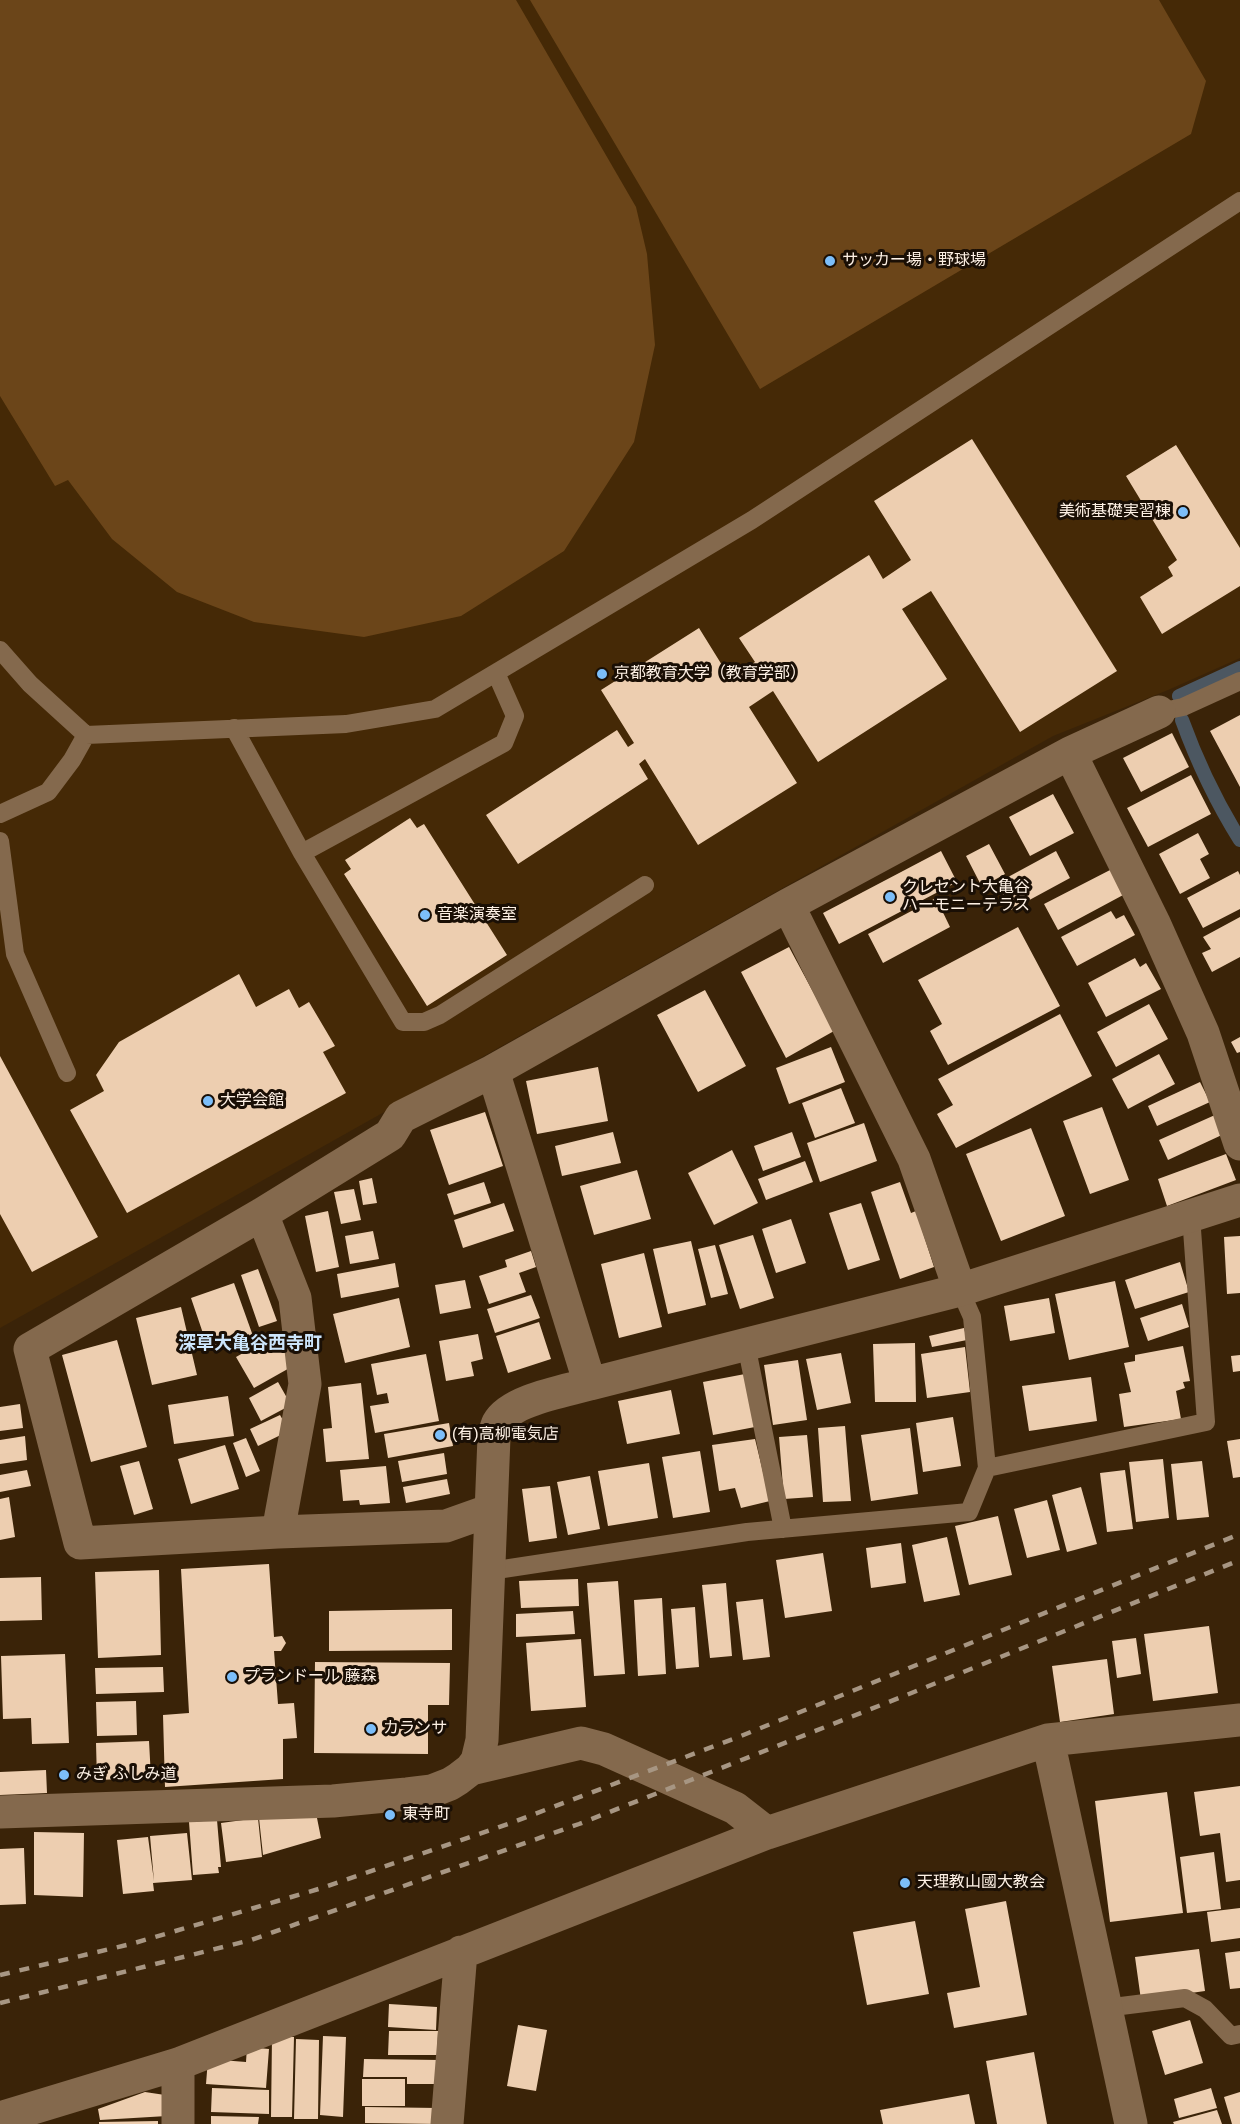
<!DOCTYPE html>
<html>
<head>
<meta charset="utf-8">
<style>
	body { margin:0 }
	canvas { display:block; background:#3a2308 }
</style>
</head>
<body>
<canvas width="1240" height="2124"></canvas>
<script>
const ctx = document.querySelector('canvas').getContext('2d');
ctx.lineJoin = 'round';
function paint(path, color) { ctx.fillStyle = color; ctx.fill(path, 'evenodd'); }
function trace(path, color, width, dash) { ctx.strokeStyle = color; ctx.lineWidth = width; ctx.lineCap = dash ? 'butt' : 'round'; ctx.setLineDash(dash || []); ctx.stroke(path); }
function label(font, color, halo, rows, align = 'center') {
  ctx.font = font + ' Arial,"Noto Sans JP",sans-serif'; ctx.lineWidth = 6; ctx.setLineDash([]); ctx.textBaseline = 'middle'; ctx.strokeStyle = halo; ctx.fillStyle = color; for (const [text, x, y, turn = 0] of rows) {
    ctx.save(); ctx.translate(x, y); ctx.rotate((+turn || 0) * Math.PI / 180); ctx.textAlign = isNaN(turn) ? turn : align; if (halo) ctx.strokeText(text, 0, 0); ctx.fillText(text, 0, 0); ctx.restore();
  }
}
paint(new Path2D(`
	M0 0H1240V658L1168 690 1053 736 0 1328Z`), '#452906');
paint(new Path2D(`
	M0 0H516L636 207 647 254 655 345 634 442 564 551 461 616 364 637 254 622 177 592 112 539 68 480 55 486 0 396Z
	M530 0H1159L1206 81 1191 134 760 389Z`), '#6b4519');
trace(new Path2D(`
	M1179 696 1240 668
	M1182 720C1198 764 1215 800 1240 840`), '#4c5761', 14);
paint(new Path2D(`
	M972 439 1117 671 1020 732 931 591 902 609 947 679 818 762 773 691 749 707 797 783 698 845 645 759 639 764 648 779 518 864 486 815 617 730 628 747 634 743 601 690 699 628 730 678 755 662 739 638 869 555 883 579 911 560 874 501Z
	M1176 445 1240 548V586L1162 634 1140 597 1173 576 1168 567 1177 560 1126 476Z
	M1240 715V787L1210 731Z
	M1172 733 1189 767 1141 792 1123 758Z
	M1191 775 1211 814 1148 847 1127 808Z
	M1053 794 1074 833 1030 856 1009 817Z
	M410 818 417 828 424 824 507 955 427 1006 344 874 351 869 345 860Z
	M1198 833 1209 854 1200 859 1210 878 1180 894 1159 854Z
	M989 844 1005 874 982 887 966 856Z
	M941 851 957 882 839 944 823 913Z
	M1056 851 1070 878 1011 910 997 883Z
	M1112 869 1125 894 1058 930 1044 904Z
	M1238 871 1240 875V909L1203 928 1187 898Z
	M936 898 950 927 883 963 868 934Z
	M1111 911 1116 919 1124 915 1135 935 1077 966 1061 937Z
	M1240 917V957L1212 972 1202 953 1211 949 1203 937Z
	M1018 927 1060 1006 948 1065 930 1031 942 1024 918 980Z
	M789 947 834 1031 786 1058 741 972Z
	M1135 958 1140 967 1146 963 1161 989 1106 1017 1088 983Z
	M239 974 256 1007 289 989 299 1008 309 1002 335 1046 323 1052 346 1093 127 1213 70 1110 104 1091 96 1075 119 1042Z
	M705 990 746 1066 698 1092 657 1015Z
	M1149 1004 1168 1039 1116 1067 1097 1032Z
	M1060 1014 1092 1076 956 1148 937 1114 953 1105 938 1079Z
	M1240 1037V1052L1237 1053 1231 1042Z
	M831 1047 845 1082 789 1104 776 1068Z
	M1159 1054 1175 1084 1128 1109 1112 1079Z
	M0 1056 98 1237 32 1272 0 1214Z
	M598 1067 608 1121 537 1134 526 1081Z
	M1200 1082 1210 1102 1157 1126 1148 1106Z
	M841 1088 855 1123 815 1138 802 1103Z
	M1102 1107 1129 1180 1090 1194 1063 1121Z
	M485 1112 503 1166 449 1185 430 1130Z
	M1215 1115 1224 1134 1168 1160 1159 1140Z
	M864 1123 877 1161 820 1182 807 1143Z
	M1031 1128 1065 1216 1001 1241 966 1154Z
	M613 1132 621 1163 562 1176 555 1146Z
	M792 1132 801 1157 763 1171 754 1146Z
	M732 1150 758 1203 714 1225 688 1173Z
	M1226 1154 1236 1180 1167 1206 1158 1179Z
	M805 1161 813 1182 766 1200 758 1179Z
	M637 1170 651 1219 594 1235 580 1186Z
	M372 1178 377 1203 363 1205 359 1181Z
	M484 1182 491 1203 454 1215 447 1194Z
	M900 1182 911 1213 916 1211 934 1267 900 1279 871 1192Z
	M354 1189 361 1220 341 1224 334 1192Z
	M504 1203 514 1231 463 1248 454 1220Z
	M861 1203 880 1260 848 1270 829 1213Z
	M328 1211 339 1267 316 1272 305 1216Z
	M791 1219 806 1263 776 1273 762 1229Z
	M373 1231 379 1259 350 1264 345 1236Z
	M753 1235 774 1298 740 1309 719 1245Z
	M1240 1236V1293L1227 1294 1224 1237Z
	M691 1241 706 1305 668 1314 653 1249Z
	M715 1245 728 1294 711 1298 698 1249Z
	M531 1251 536 1267 519 1273 526 1292 489 1304 479 1276 507 1267 505 1260Z
	M644 1253 662 1327 619 1338 601 1264Z
	M1180 1262 1189 1292 1135 1309 1125 1280Z
	M395 1263 399 1287 341 1298 337 1274Z
	M258 1269 277 1321 259 1327 241 1275Z
	M465 1280 471 1308 440 1314 435 1285Z
	M1115 1281 1129 1347 1069 1360 1055 1294Z
	M234 1283 253 1336 209 1351 191 1298Z
	M531 1295 540 1318 495 1333 487 1309Z
	M399 1298 410 1347 345 1363 333 1314Z
	M1049 1298 1055 1333 1010 1341 1004 1306Z
	M1182 1304 1189 1327 1148 1341 1140 1318Z
	M181 1307 197 1375 152 1385 136 1318Z
	M539 1322 551 1359 508 1373 496 1336Z
	M964 1328 967 1340 932 1347 929 1336Z
	M478 1334 483 1359 471 1362 474 1376 446 1381 439 1341Z
	M275 1335 293 1366 254 1388 236 1357Z
	M117 1340 147 1447 91 1462 62 1355Z
	M915 1343 916 1402H875L873 1344Z
	M1183 1346 1190 1381 1183 1382 1185 1388 1176 1391 1181 1419 1124 1427 1119 1394 1131 1392 1124 1363 1135 1361V1355Z
	M965 1347 970 1392 927 1398 921 1354Z
	M841 1353 851 1403 817 1410 806 1359Z
	M426 1354 439 1421 375 1433 370 1406 389 1403 387 1393 377 1395 371 1364Z
	M1240 1355V1371L1233 1372 1231 1356Z
	M798 1360 807 1420 773 1425 764 1365Z
	M745 1374 755 1427 713 1435 703 1382Z
	M1091 1377 1097 1421 1029 1431 1022 1386Z
	M278 1382 291 1405 261 1421 249 1398Z
	M361 1383 369 1459 326 1462 323 1429 332 1428 328 1387Z
	M671 1390 680 1434 627 1444 618 1401Z
	M228 1396 234 1436 174 1444 168 1405Z
	M20 1404 23 1428 0 1431V1407Z
	M280 1415 289 1431 258 1446 250 1429Z
	M953 1417 961 1466 923 1472 916 1423Z
	M449 1423 453 1446 388 1458 384 1434Z
	M845 1426 851 1501 823 1502 818 1428Z
	M910 1428 918 1494 871 1501 861 1435Z
	M807 1435 813 1497 784 1499 779 1437Z
	M25 1436 27 1460 0 1464V1440Z
	M246 1438 260 1471 246 1477 233 1443Z
	M755 1439 770 1501 741 1508 735 1488 719 1491 712 1445Z
	M1240 1439V1477L1233 1478 1227 1441Z
	M225 1445 239 1489 191 1504 178 1459Z
	M700 1451 710 1512 673 1518 662 1457Z
	M444 1453 447 1474 402 1482 398 1461Z
	M1163 1459 1169 1518 1136 1522 1129 1462Z
	M139 1461 153 1509 134 1515 120 1466Z
	M1202 1461 1209 1517 1177 1520 1171 1464Z
	M649 1463 658 1518 608 1526 598 1471Z
	M386 1466 390 1503 360 1505 359 1500 343 1501 340 1470Z
	M27 1470 31 1486 0 1492V1475Z
	M1125 1470 1133 1529 1107 1532 1100 1473Z
	M590 1476 600 1529 568 1535 557 1482Z
	M447 1479 450 1494 406 1503 403 1487Z
	M550 1486 557 1538 529 1542 522 1489Z
	M1081 1487 1097 1544 1067 1552 1052 1495Z
	M9 1497 15 1537 0 1540V1499Z
	M1047 1500 1060 1550 1027 1558 1014 1509Z
	M998 1516 1012 1575 969 1585 955 1526Z
	M947 1537 960 1595 924 1602 912 1545Z
	M901 1543 906 1583 871 1588 866 1548Z
	M823 1553 832 1611 785 1618 776 1560Z
	M269 1564 274 1637 282 1636 286 1643 281 1651H274L278 1704 294 1703 297 1738 283 1739V1779L165 1787 163 1715 189 1713 181 1569Z
	M159 1570 161 1655 98 1658 95 1572Z
	M41 1577 42 1620 0 1621V1578Z
	M578 1579 579 1606 521 1608 519 1581Z
	M618 1581 625 1674 594 1676 587 1583Z
	M726 1583 732 1656 710 1658 702 1585Z
	M662 1598 666 1674 638 1676 634 1600Z
	M763 1599 770 1657 743 1660 736 1602Z
	M695 1607 699 1667 676 1669 671 1609Z
	M452 1609V1650L329 1651V1611Z
	M573 1611 575 1634 516 1637V1614Z
	M1209 1626 1218 1693 1153 1701 1144 1634Z
	M1136 1638 1141 1674 1117 1678 1112 1641Z
	M581 1639 586 1707 531 1711 526 1643Z
	M65 1654 69 1743 32 1744 31 1718 3 1719 1 1656Z
	M1107 1659 1114 1714 1060 1722 1052 1666Z
	M315 1662 450 1663 449 1705H428V1754L314 1753Z
	M163 1667 164 1692 96 1694 95 1668Z
	M136 1701 137 1735 97 1736 96 1702Z
	M149 1741 151 1778 97 1780 96 1743Z
	M46 1770 47 1793 0 1795V1772Z
	M1240 1786V1880L1226 1882 1220 1833 1200 1836 1194 1792Z
	M1167 1792 1183 1913 1110 1922 1095 1801Z
	M316 1813 321 1838 263 1855 259 1818Z
	M258 1818 262 1857 226 1862 221 1823Z
	M217 1820 221 1867H218L219 1873 193 1875 189 1822Z
	M34 1832 84 1833 83 1897 34 1895Z
	M187 1833 192 1880 153 1883 154 1891 123 1894 117 1840 148 1837 154 1881 150 1836Z
	M24 1848 26 1904 0 1905V1849Z
	M1214 1852 1221 1909 1187 1913 1180 1857Z
	M1006 1901 1027 2015 954 2028 947 1993 980 1987 965 1909Z
	M1240 1908V1938L1211 1942 1207 1912Z
	M915 1921 929 1994 867 2005 853 1932Z
	M1199 1949 1205 1991 1141 2000 1135 1957Z
	M1240 1951V1988L1230 1989 1225 1953Z
	M389 2004 437 2007 436 2030 388 2027Z
	M1190 2020 1203 2063 1165 2075 1152 2031Z
	M518 2025 547 2030 536 2091 507 2086Z
	M389 2031H438L437 2055H388Z
	M323 2036 346 2037 343 2117 320 2115Z
	M272 2037H294L292 2117H271Z
	M296 2039 319 2040 318 2119H294Z
	M247 2047 269 2049 266 2088 206 2084 208 2059 246 2062Z
	M1034 2052 1047 2124H997L986 2061Z
	M364 2059 440 2060V2084H407V2077H363Z
	M362 2079H405V2106H362Z
	M212 2088 269 2090V2114L211 2112Z
	M1211 2088 1217 2108 1179 2118 1174 2099Z
	M145 2092 165 2095 167 2116 100 2120 98 2109Z
	M1240 2092V2124H1232L1224 2097Z
	M969 2094 975 2124H883L880 2110Z
	M365 2107 438 2108 439 2124 365 2123Z
	M1217 2110 1222 2124H1174L1173 2122Z
	M211 2116 259 2117 258 2124H211Z
	M158 2121V2124H99V2122Z`), '#edceb0');
trace(new Path2D(`
	M0 650 30 684 86 735 346 724 435 709 752 520 1240 201
	M1159 712 1183 707 1240 681
	M234 728 302 853 403 1022H424L440 1015 645 885
	M0 814 48 792 72 760 86 735
	M0 841 15 954 67 1073
	M302 853 504 743 515 716 496 673
	M746 1344 783 1529
	M987 1468 1206 1422 1191 1216
	M490 1571 747 1532 969 1512 987 1468 972 1317 960 1290
	M1105 2008 1185 1998 1205 2009 1231 2036 1240 2034`), '#84694d', 18);
trace(new Path2D(`
	M1070 753 1154 923 1203 1033 1240 1144
	M788 905 914 1159 960 1290
	M493 1071 788 905 1070 753 1159 712
	M262 1214 295 1298 305 1384 278 1532
	M491 1510 446 1526 278 1532 80 1543 30 1349 262 1214 390 1135 401 1117 493 1071 590 1384
	M1048 1740 1131 2124
	M471 1769 581 1743 604 1749 735 1808 767 1833
	M0 1812 333 1801 407 1794 432 1791 450 1784 458 1779 471 1769 477 1761 482 1740 494 1437C495 1433 496 1427 498 1423 510 1400 566 1391 590 1384L960 1290 1240 1200
	M178 2064V2124
	M0 2118 178 2064 767 1833 1048 1740 1240 1720
	M447 2124 461 1952`), '#84694d', 33);
trace(new Path2D(`
	M0 1975 131 1944 322 1888 508 1824 741 1736 1240 1534
	M0 2003 251 1940 579 1824 904 1696 1240 1560`), '#a79683', 4.5, [10, 10]);
for (const [x, y, r, color] of [
	[830,261,6,"#7cbef9"],
	[1183,512,6,"#7cbef9"],
	[602,674,6,"#7cbef9"],
	[890,897,6,"#7cbef9"],
	[425,915,6,"#7cbef9"],
	[208,1101,6,"#7cbef9"],
	[440,1435,6,"#7cbef9"],
	[232,1677,6,"#7cbef9"],
	[371,1729,6,"#7cbef9"],
	[64,1775,6,"#7cbef9"],
	[390,1815,6,"#7cbef9"],
	[905,1883,6,"#7cbef9"]
]) { const dot = new Path2D(); dot.arc(x, y, r, 0, 2 * Math.PI); ctx.fillStyle = color; ctx.fill(dot); trace(dot, '#1a0f05', 2); }
label('16px', '#fef1e5', '#1a0f05', [
	["サッカー場・野球場",842,261],
	["美術基礎実習棟",1171,512,"right"],
	["京都教育大学（教育学部）",614,674],
	["クレセント大亀谷",902,888],
	["ハーモニーテラス",902,906],
	["音楽演奏室",437,915],
	["大学会館",220,1101],
	["(有)高柳電気店",452,1435],
	["プランドール 藤森",244,1677],
	["カランサ",383,1729],
	["みぎ ふしみ道",76,1775],
	["東寺町",402,1815],
	["天理教山國大教会",917,1883]
], 'left');
label('bold 18px', '#cce5fb', '#1a0f05', [
	["深草大亀谷西寺町",250,1344]
]);
</script>
</body>
</html>
